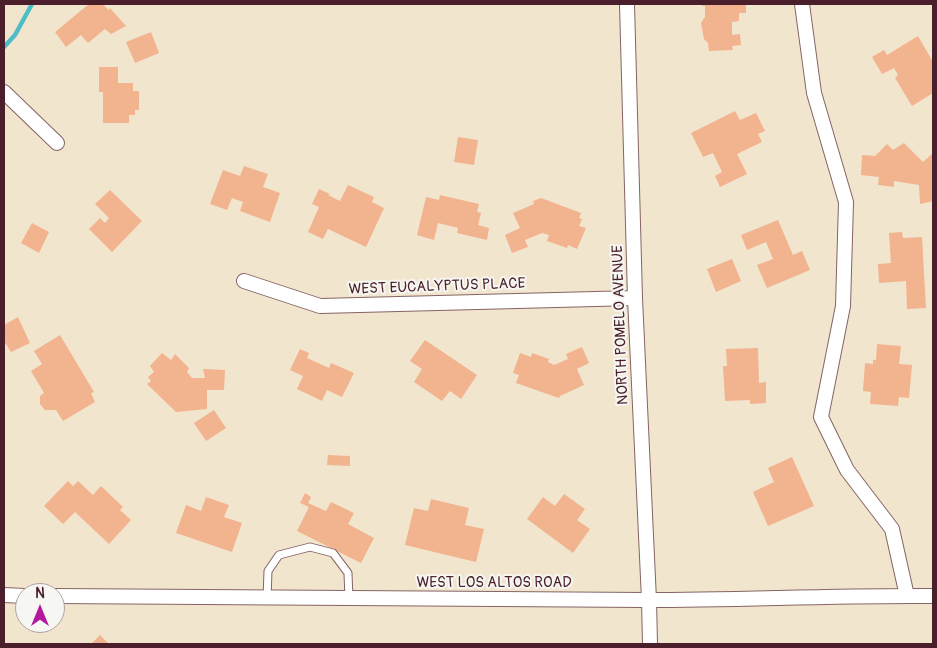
<!DOCTYPE html>
<html>
<head>
<meta charset="utf-8">
<style>
	body { margin:0 }
	#map { position:relative; width:937px; height:648px; overflow:hidden; background:#f2e5ce; font-family:Pangolin,sans-serif }
	canvas { display:block }
	.frame { position:absolute; inset:0; border:5px solid #4a1f2b; pointer-events:none }
	.north { position:absolute; left:15px; top:583px; width:50px; height:50px; box-sizing:border-box; background:#f6f6f2; border:1px solid #b1a0a2; border-radius:50%; rotate:0deg; font-size:14px; font-weight:700; line-height:20px; text-align:center; color:#4a1f2b }
	.north::after { content:''; display:block; margin:auto; width:18px; height:22px; background:#b5179e; clip-path:polygon(50% 0,100% 100%,50% 72%,0 100%) }
</style>
</head>
<body>
<div id="map">
<canvas width="937" height="648"></canvas>
<div class="frame"></div>
<div class="north">N</div>
</div>
<script>
const ctx = document.querySelector('canvas').getContext('2d');
ctx.lineJoin = 'round';
function trace(path, color, width, dash) { ctx.strokeStyle = color; ctx.lineWidth = width; ctx.lineCap = dash ? 'butt' : 'round'; ctx.setLineDash(dash || []); ctx.stroke(path); }
function paint(path, color) { ctx.fillStyle = color; ctx.fill(path, 'evenodd'); }
function label(font, color, halo, rows, align = 'center') {
  ctx.font = font + ' Pangolin,sans-serif'; ctx.lineWidth = 4; ctx.setLineDash([]); ctx.textBaseline = 'middle'; ctx.strokeStyle = halo; ctx.fillStyle = color; for (const [text, x, y, turn = 0] of rows) {
    ctx.save(); ctx.translate(x, y); ctx.rotate((+turn || 0) * Math.PI / 180); ctx.textAlign = isNaN(turn) ? turn : align; if (halo) ctx.strokeText(text, 0, 0); ctx.fillText(text, 0, 0); ctx.restore();
  }
}
trace(new Path2D(`
	M4 47 15 35 32 4`), '#4ebdc5', 4.5);
paint(new Path2D(`
	M89 4H102L109 10 110 8 126 26 111 34 105 29 88 43 81 35 66 47 55 32Z
	M702 4H746V13H739V21L732 22V35L740 34 741 45 732 46 733 50 709 51 708 43 704 39 701 23 705 17V6H702Z
	M151 32 159 53 135 63 126 42Z
	M918 36 933 62V93L912 106 895 78 898 75 894 68 882 74 872 57 884 50 887 55Z
	M99 67H118V83H133V91H139V110H135V115H129V123H103V92H99Z
	M735 111 740 120 756 113 765 131 758 134 762 142 737 154 747 174 720 187 715 176 722 172 713 153 703 157 691 133Z
	M458 137 478 140 474 165 454 162Z
	M904 143 923 162 933 153V201L920 204 919 185 894 181V187L878 185 879 177 861 175 862 155 875 156 887 144 893 150Z
	M244 166 268 174 263 187 280 193 270 222 240 211 243 202 232 198 227 210 210 204 223 170 240 176Z
	M348 185 374 197 372 202 384 208 366 247 328 229 323 239 308 232 319 207 312 204 319 189 330 194 328 195 340 201Z
	M110 190 142 221 112 252 89 229 100 218 105 223 109 218 95 204Z
	M440 195 479 204 477 212 481 213 478 225 489 228 487 240 457 233 458 228 438 223 434 240 417 235 426 197 439 200Z
	M541 198 581 213 579 218 582 219 579 226 586 228 577 249 568 245 567 248 547 241 549 235 542 233 525 240 528 247 512 253 505 235 520 228 513 213 534 204 533 201Z
	M778 220 793 255 802 251 810 270 767 288 757 265 773 259 766 242 747 250 741 235Z
	M32 223 49 232 39 253 21 243Z
	M902 232 903 238 922 237 926 308 907 309 906 281 879 283 878 264 891 263 889 233Z
	M732 259 741 281 716 292 707 269Z
	M18 317 30 343 11 352 4 341V325Z
	M60 335 94 392 91 393 95 402 63 421 56 410H45L40 404V396L44 393 31 371 42 364 34 351Z
	M425 340 477 375 461 399 450 391 442 401 414 382 422 369 410 361Z
	M877 344 901 346 899 364 912 365 909 398 899 397 898 406 870 404 871 392 863 391 865 363 873 364V360H876Z
	M582 347 589 363 577 369 584 385 560 396 559 398 516 383 519 375 513 373 520 353 531 357 532 353 549 359 548 362 554 365 568 359 566 354Z
	M758 348 759 383 766 382V403L750 404V400L725 401 723 366H727L726 349Z
	M300 349 309 353 307 358 329 368 331 363 354 373 342 397 327 390 322 401 297 389 303 376 290 370Z
	M162 353 171 360 175 354 189 368 187 372 192 378H205L203 369 225 370 224 390H207V409L176 412 147 384 151 381 148 377 154 372 150 366Z
	M214 410 226 428 206 441 194 423Z
	M328 455 350 456V466L327 465Z
	M792 457 814 506 768 526 753 492 774 482 768 468Z
	M68 481 73 486 78 481 93 495 101 486 123 507 120 510 131 520 109 544 75 512 63 524 44 506Z
	M305 493 311 497 308 503 326 511 331 502 354 513 348 524 374 538 361 563 297 531 309 507 300 503Z
	M564 494 585 509 577 520 590 529 573 553 527 519 543 497 555 506Z
	M206 497 229 505 224 517 242 523 232 552 176 533 186 505 201 511Z
	M431 499 469 508 465 525 484 529 476 562 405 545 414 508 428 511Z
	M100 635 109 644H91Z`), '#f2b38f');
const service = new Path2D(`
	M267 599 268 571 279 555 310 547 333 553 348 573 349 599`);
const minor = new Path2D(`
	M627 4 635 298 649 600 650 644
	M802 4 814 93 846 202 843 306 821 417 847 470 892 529 907 596
	M4 92 57 143
	M244 281 320 306 635 298
	M4 595 25 596
	M55 596C252 599 449 600 646 600 742 600 838 595 933 596`);
trace(service, '#856464', 9);
trace(minor, '#856464', 16);
trace(service, '#fff', 7);
trace(minor, '#fff', 14);
label('15px', '#4a1f2b', '#f6f6f2', [
	["WEST EUCALYPTUS PLACE",437,287,-2],
	["NORTH POMELO AVENUE",621,325,-92],
	["WEST LOS ALTOS ROAD",494,583]
]);
</script>
</body>
</html>
